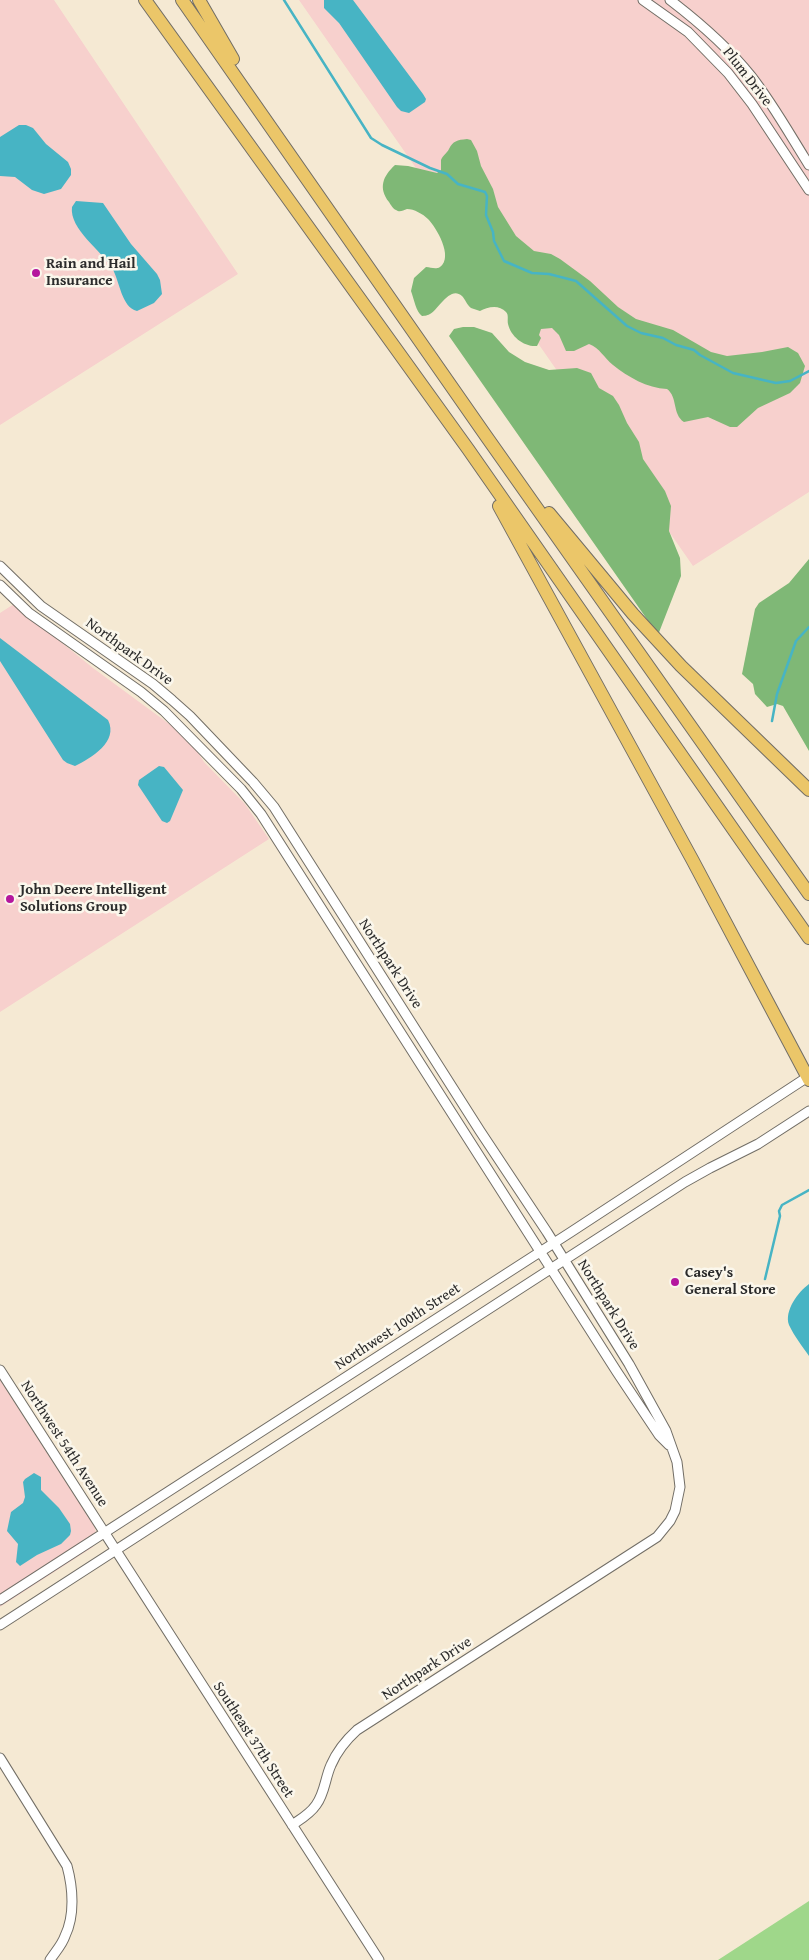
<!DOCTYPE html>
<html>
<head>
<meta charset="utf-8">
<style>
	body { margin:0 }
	canvas { display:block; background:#f5e9d3 }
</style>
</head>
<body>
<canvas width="809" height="1960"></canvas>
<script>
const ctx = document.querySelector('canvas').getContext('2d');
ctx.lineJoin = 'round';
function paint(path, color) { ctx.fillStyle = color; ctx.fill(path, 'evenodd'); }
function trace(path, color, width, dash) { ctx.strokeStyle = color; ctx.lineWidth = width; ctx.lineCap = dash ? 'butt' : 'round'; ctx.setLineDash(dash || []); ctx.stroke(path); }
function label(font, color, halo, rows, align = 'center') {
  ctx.font = font + ' "Gentium Book Plus",serif'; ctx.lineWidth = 5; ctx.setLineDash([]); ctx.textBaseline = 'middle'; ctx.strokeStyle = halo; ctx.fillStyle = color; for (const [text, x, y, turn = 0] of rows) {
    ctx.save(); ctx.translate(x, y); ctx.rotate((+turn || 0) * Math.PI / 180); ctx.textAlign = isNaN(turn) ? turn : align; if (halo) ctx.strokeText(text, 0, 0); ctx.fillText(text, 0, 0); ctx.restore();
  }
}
paint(new Path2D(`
	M0 0H54L238 274 0 425Z
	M299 0H809V492L693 566Z
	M14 604 93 668 176 729 192 743 204 762 245 804 269 839 0 1012V613Z
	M0 1380 94 1526 96 1533 95 1543 93 1547 0 1607Z`), '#f7d0cd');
paint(new Path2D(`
	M809 1901V1960H718Z`), '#9fd78a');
paint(new Path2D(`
	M467 139 471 140 477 151 481 166 493 189 498 207 516 236 534 251 551 254 560 259 590 281 618 307 636 319 673 330 711 352 727 356 762 352 788 347 798 353 805 366 800 383 790 393 758 408 737 427H730L708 417 684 422C672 414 678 397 667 389 647 388 628 377 613 365 604 358 600 348 589 344L574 351H566L559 335 552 328 541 329 539 335 541 338 537 346C524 347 511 337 508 324 507 320 509 315 506 312 499 304 487 307 480 311L471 308C467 305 465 299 462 296 450 285 438 310 430 314 429 315 424 316 422 316 416 312 414 299 411 291L414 278 426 267C431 267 435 270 440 267 454 257 436 227 428 219 423 214 414 209 407 209 403 210 400 213 396 210 393 209 391 205 389 202 378 188 383 176 395 165L408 166 437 173 441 170V160C443 155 447 153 449 149 453 141 457 140 467 139Z
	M463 327H474L492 333 509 352 525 362 549 370 577 368 591 373 599 388 613 396 619 405 627 423 639 442 643 459 665 491 671 506 669 531 680 558 681 576 658 635 449 336 454 329Z
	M809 559V751L783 706 777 704 767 707 755 694 753 684 742 674 755 609 759 603 789 583Z`), '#7fb876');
paint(new Path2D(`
	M324 0H353L423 94 426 99 425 102 409 113 401 111 397 107 339 23 324 8Z
	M19 125H26L33 128 46 144 68 162 71 169V175L61 189 44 194 32 190 15 177 0 176V137Z
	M76 201 103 203 131 244 157 274 160 280 162 294 154 303 137 311C121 307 120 281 112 268 102 251 69 229 72 207Z
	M0 638 108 720C119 742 91 758 75 766L67 763 63 760 0 661Z
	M159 766 164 767 183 790 170 821 167 823 162 821 138 785 139 780Z
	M809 1284V1356C803 1347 794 1336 789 1325 784 1311 798 1292 809 1284Z
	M34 1473 41 1477V1490L59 1508 70 1524 71 1531 70 1535 61 1544 37 1555 20 1566 16 1562 18 1544 7 1531 11 1512 23 1503 25 1497 23 1482 25 1479Z`), '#47b4c4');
trace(new Path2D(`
	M284 0 371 138 382 145 430 168 447 174 458 184 485 192 487 196 486 215 493 232 494 241 504 261 532 273 549 274 576 281 627 326 641 333 663 338 676 345 694 350 700 355 733 373 776 383 790 381 809 371
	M772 721 777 694 796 641 809 627
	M765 1279 780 1216 779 1211 782 1205 809 1190`), '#47b4c4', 2.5);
const minor = new Path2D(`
	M643 0 688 32 728 73 752 104 809 190
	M670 0C700 23 727 46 751 76 773 104 790 135 809 165
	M0 566 41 606 153 684 172 700 190 716 253 782 274 807 480 1131 547 1232 629 1364 666 1431 677 1462 680 1487 675 1511 670 1521 657 1537 357 1730C346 1740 337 1751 331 1765 325 1778 325 1793 316 1805 310 1814 301 1819 292 1825
	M0 585 29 613 141 692 164 711 241 789 261 814 617 1372 659 1435 669 1445
	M0 1370 379 1960
	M0 1600 571 1232 809 1076
	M0 1625 685 1182 710 1168 758 1144 809 1111
	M0 1758 67 1866C73 1888 75 1915 65 1936 62 1945 55 1952 50 1960`);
const highway = new Path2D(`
	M145 0 468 449 809 938
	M182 0 486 436 809 894
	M199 0 233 59
	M499 506 693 861 809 1080
	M549 513 633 614 681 666 809 790`);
trace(minor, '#726e66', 11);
trace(highway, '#726e66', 14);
trace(minor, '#fff', 9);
trace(highway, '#ebc669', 12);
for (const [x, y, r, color] of [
	[36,273,5,"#b5179e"],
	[10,899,5,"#b5179e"],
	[675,1282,5,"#b5179e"]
]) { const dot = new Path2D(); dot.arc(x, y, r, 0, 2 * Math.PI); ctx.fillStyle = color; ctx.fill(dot); trace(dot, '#fbf7ec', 2); }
label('15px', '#2b2b2b', '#fbf7ec', [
	["Plum Drive",747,77,52],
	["Northpark Drive",129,652,36],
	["Northpark Drive",390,964,57],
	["Northpark Drive",608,1305,58],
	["Northwest 100th Street",398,1327,-33],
	["Northwest 54th Avenue",64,1444,57],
	["Northpark Drive",427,1669,-33],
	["Southeast 37th Street",253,1740,57]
]);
label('bold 15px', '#2b2b2b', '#fbf7ec', [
	["Rain and Hail",46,264],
	["Insurance",46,281],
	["John Deere Intelligent",20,890],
	["Solutions Group",20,907],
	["Casey's",685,1273],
	["General Store",685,1290]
], 'left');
</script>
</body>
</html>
